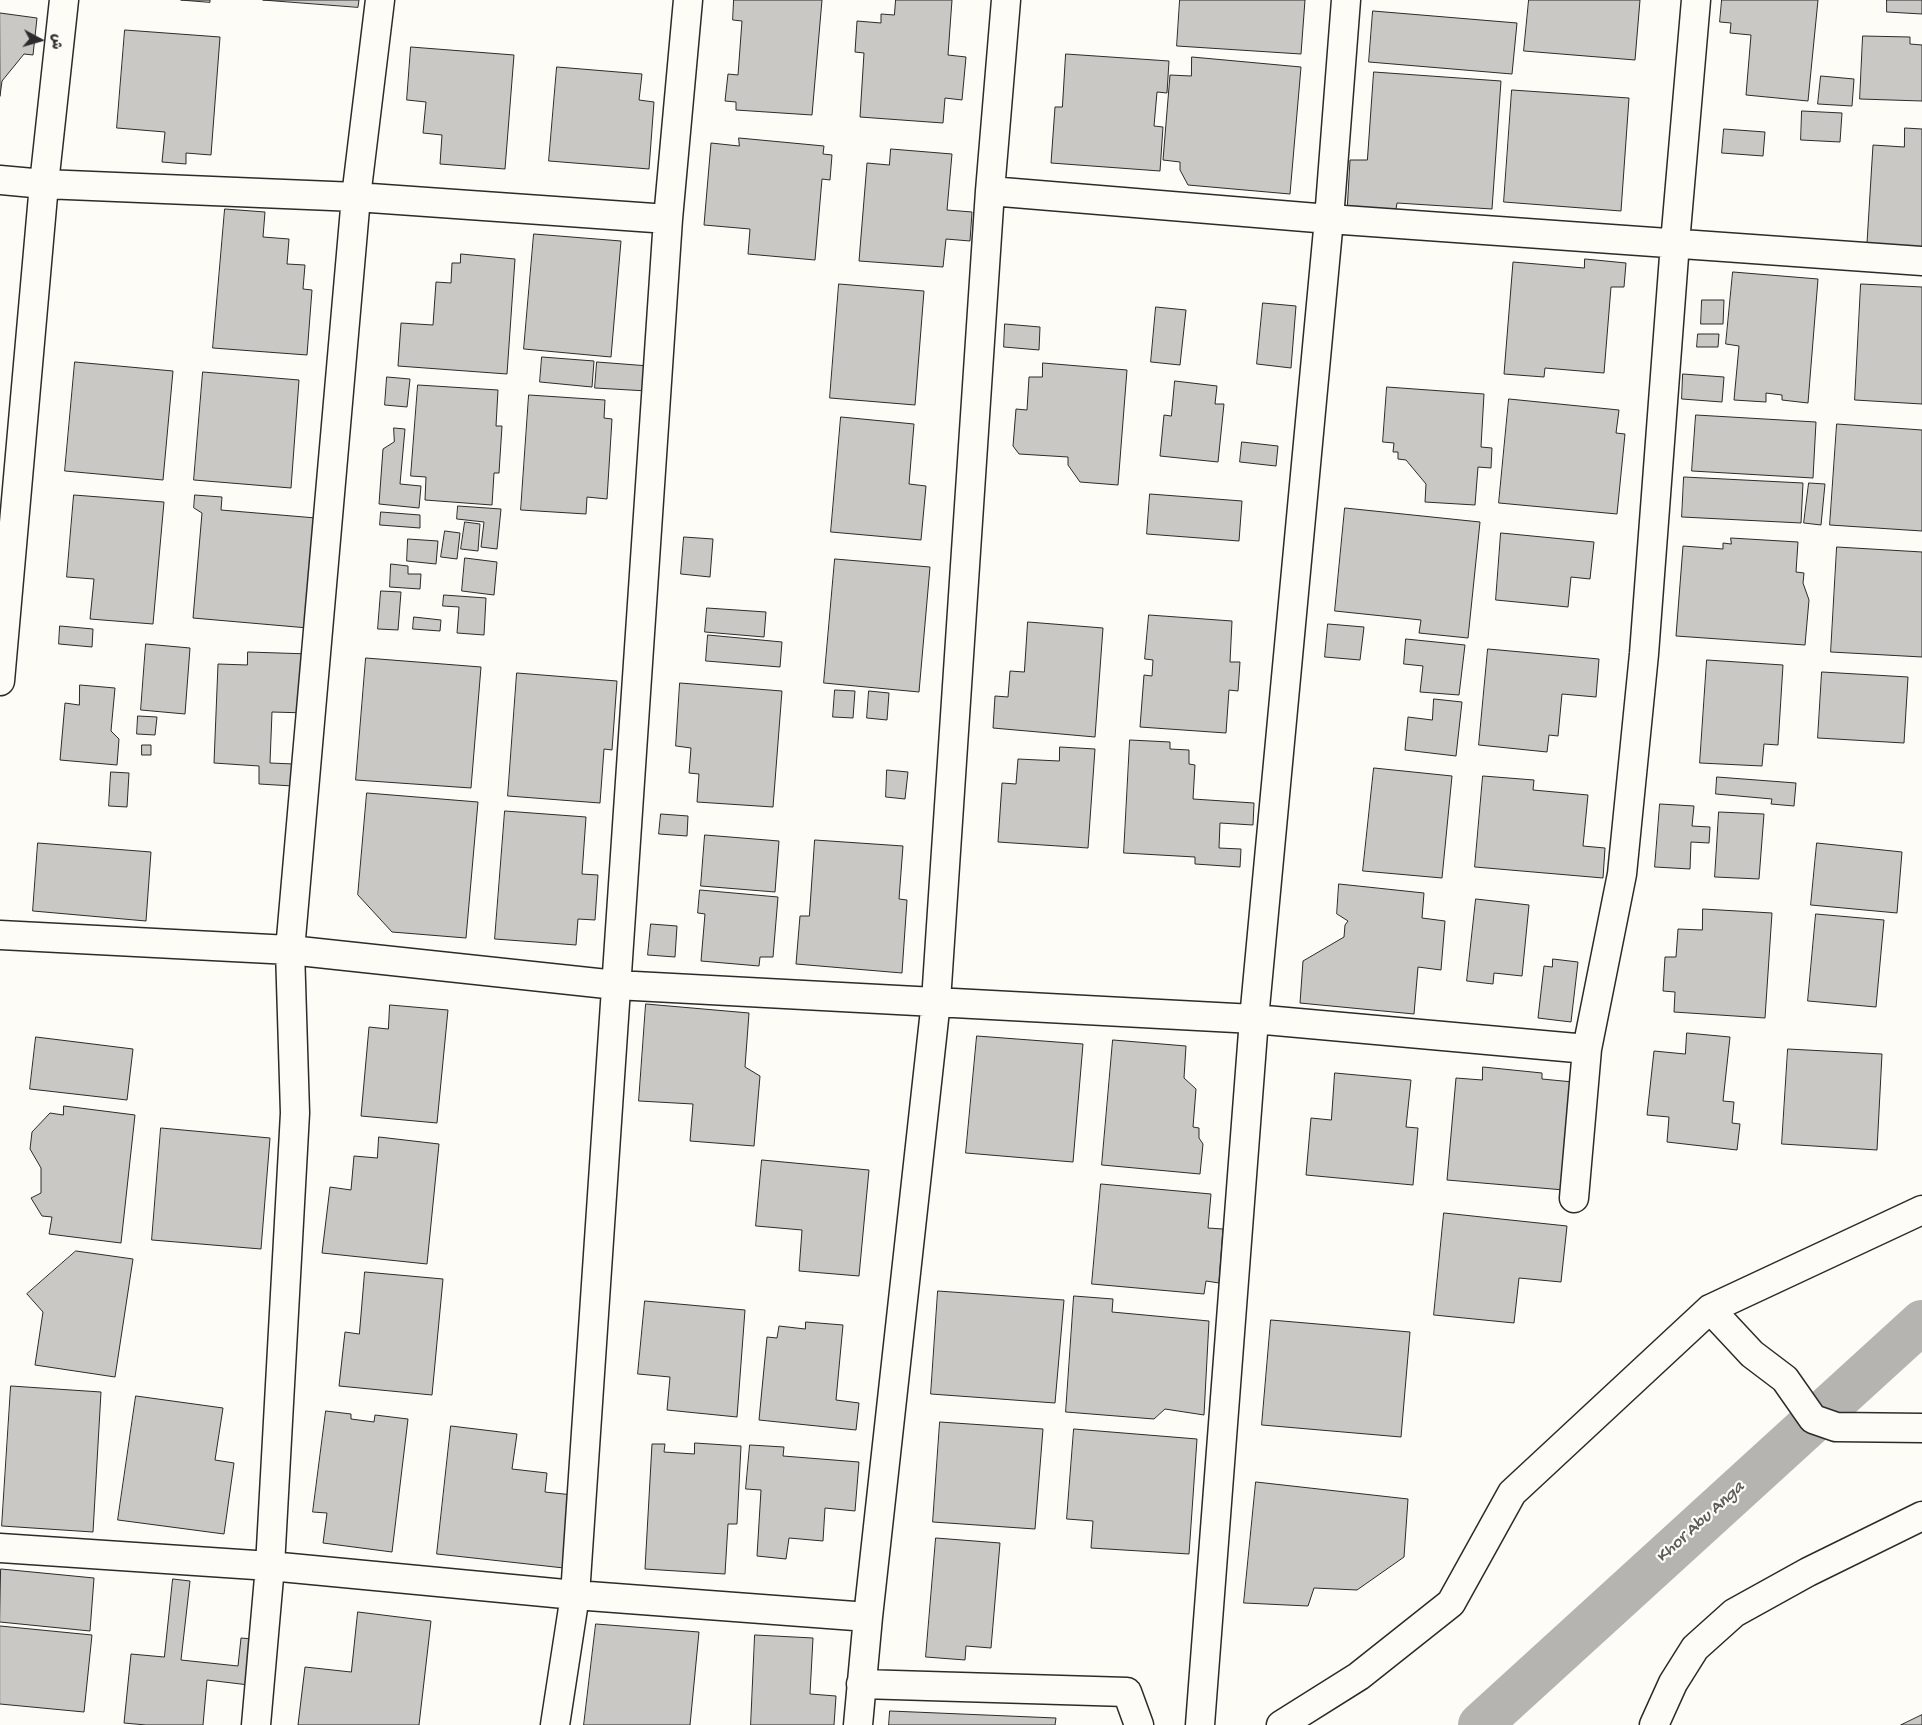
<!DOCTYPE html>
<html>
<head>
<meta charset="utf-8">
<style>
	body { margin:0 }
	#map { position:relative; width:1922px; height:1725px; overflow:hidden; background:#fdfcf7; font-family:"Gochi Hand","Playpen Sans Arabic",sans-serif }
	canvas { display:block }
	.north { position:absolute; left:15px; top:15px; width:50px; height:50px; -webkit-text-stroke:4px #fdfcf7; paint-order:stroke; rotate:96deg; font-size:14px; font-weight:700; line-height:20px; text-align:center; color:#2b2b2b }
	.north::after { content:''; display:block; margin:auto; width:18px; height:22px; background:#2b2b2b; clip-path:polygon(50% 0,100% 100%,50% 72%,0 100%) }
</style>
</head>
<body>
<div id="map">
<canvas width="1922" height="1725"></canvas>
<div class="north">ش</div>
</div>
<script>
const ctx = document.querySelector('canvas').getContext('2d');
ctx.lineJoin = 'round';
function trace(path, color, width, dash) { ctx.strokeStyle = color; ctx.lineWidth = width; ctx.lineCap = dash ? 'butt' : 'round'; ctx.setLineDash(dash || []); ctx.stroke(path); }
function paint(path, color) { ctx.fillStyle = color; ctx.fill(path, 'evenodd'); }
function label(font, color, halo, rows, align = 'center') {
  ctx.font = font + ' "Gochi Hand",sans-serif'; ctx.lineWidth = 4.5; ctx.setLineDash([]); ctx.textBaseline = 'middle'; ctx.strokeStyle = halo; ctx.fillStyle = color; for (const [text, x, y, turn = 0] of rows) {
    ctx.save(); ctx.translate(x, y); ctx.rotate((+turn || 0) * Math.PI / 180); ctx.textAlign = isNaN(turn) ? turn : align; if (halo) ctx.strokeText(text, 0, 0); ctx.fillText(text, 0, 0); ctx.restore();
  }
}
trace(new Path2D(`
	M1480 1725 1922 1322`), '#b5b4b1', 44);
const building = new Path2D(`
	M181 0H210V2Z
	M263 0H359L358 7Z
	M734 0H822L812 115 736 110V102L725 101 728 74 738 75 742 21 733 20Z
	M896 0H952L948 55 966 57 962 100 945 98 943 123 860 117 864 53 855 52 857 21 881 23V14L894 15Z
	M1180 0H1305L1301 54 1177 46Z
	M1529 0H1640L1635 60 1524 51Z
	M1722 0H1818L1808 101 1746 95 1751 35 1730 33 1731 23 1720 22Z
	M1887 0H1922V14L1887 12Z
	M1373 11 1517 23 1512 74 1369 62Z
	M0 13 37 18 33 55 24 54 2 81 0 96Z
	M125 30 220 37 211 155 186 153V164L162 162 165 132 117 128Z
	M1863 36 1910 37V44L1922 45V101L1860 99Z
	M411 47 514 55 505 169 440 164 442 135 423 133 426 102 407 100Z
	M1066 54 1169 61 1167 93 1157 92 1154 126 1163 127 1160 171 1051 163 1055 107H1062Z
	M1192 57 1301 67 1290 194 1188 185 1180 170V162L1163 160 1170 75 1191 76Z
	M557 67 642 74 639 100 654 102 649 169 549 161Z
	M1374 72 1501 81 1492 209 1397 203 1395 215 1347 212 1350 160H1367Z
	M1821 76 1854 79 1852 106 1818 104Z
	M1512 90 1629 98 1621 211 1504 202Z
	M1802 111 1842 113 1840 142 1801 140Z
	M1905 128 1922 129V247L1867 243 1873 145 1904 147Z
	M1724 129 1765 132 1763 156 1722 153Z
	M739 138 824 146 823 154 832 155 830 180 822 179 815 260 748 254 750 229 704 225 711 143 739 146Z
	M891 149 952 154 947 210 972 212 970 241 946 239 943 267 859 261 867 163 889 165Z
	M225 209 265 212 263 237 289 239 287 264 305 265 303 289 312 290 307 355 213 348Z
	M534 234 621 241 611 357 524 349Z
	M461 254 515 259 507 374 398 366 401 323 433 325 436 282 451 283 452 263H460Z
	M1585 259 1626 263 1624 287H1611L1604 373 1545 368 1544 377 1504 374 1513 262 1584 268Z
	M1733 272 1818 279 1808 403 1782 400V395L1766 393V402L1734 400 1739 346 1726 344Z
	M839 284 924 291 915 405 830 398Z
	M1861 284 1922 287V404L1855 400Z
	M1702 300H1724L1723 324H1701Z
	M1263 303 1296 306 1291 368 1257 364Z
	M1156 307 1186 310 1180 365 1151 362Z
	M1005 324 1040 327 1039 350 1004 347Z
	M1698 334H1719L1718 347H1697Z
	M542 357 594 361 592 387 540 382Z
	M75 362 173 371 163 480 65 471Z
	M597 362 649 366 647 391 595 388Z
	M1043 363 1127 370 1118 485 1080 482 1068 465V457L1019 454 1013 446 1016 409 1027 410 1029 377H1042Z
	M203 372 299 380 291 488 194 480Z
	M1683 374 1724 377 1722 402 1682 399Z
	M387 377 410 379 407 407 385 405Z
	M1175 381 1217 386 1215 404H1224L1218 462 1160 456 1164 415 1171 416Z
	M418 385 498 390 496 426H502L499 473H494L492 505 425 500 426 477 411 476Z
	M1387 387 1484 394 1481 447 1492 448 1491 468 1478 467 1475 505 1425 502 1426 484 1406 460 1398 459V452H1393L1394 443 1383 442Z
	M529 395 605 400 604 418 612 419 607 499 587 497 586 514 521 510Z
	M1509 399 1619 410 1616 433 1625 434 1617 514 1499 503Z
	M1696 415 1816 422 1813 478 1692 471Z
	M841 417 914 424 909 484 926 486 921 540 831 532Z
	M1837 424 1922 430V531L1830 525Z
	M394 428 405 429 400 484 421 486 419 508 379 504 383 449 394 442Z
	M1242 442 1278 446 1276 466 1240 462Z
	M1684 477 1803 483 1801 523 1682 517Z
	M1809 483 1825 484 1821 525 1804 523Z
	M1150 494 1242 501 1239 541 1147 534Z
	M74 495 164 502 153 624 90 619 94 579 67 577Z
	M195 495 222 497 221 510 316 518 308 628 193 618 202 513 194 508Z
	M458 506 501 509 497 549 481 547 484 522 457 519Z
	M1345 508 1480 522 1468 638 1419 633 1421 620 1335 611Z
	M381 512 420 515V528L380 525Z
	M465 522 480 524 478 551 461 549Z
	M445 531 460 533 457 559 441 557Z
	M1501 533 1594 542 1590 579 1571 577 1568 607 1496 600Z
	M684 537 713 539 710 577 681 574Z
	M1731 538 1798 542 1796 572 1804 573 1803 583 1809 600 1805 645 1676 636 1683 546 1723 549V543L1731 544Z
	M408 539 438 541 436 564 407 561Z
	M1837 547 1922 552V657L1831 652Z
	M465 558 497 562 494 595 462 591Z
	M835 559 930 567 919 692 824 683Z
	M391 564 408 566V574H421L420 589 390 587Z
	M381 591 401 592 398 630 378 629Z
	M444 595 486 598 484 635 457 633 459 607 443 606Z
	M707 608 766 612 764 637 705 632Z
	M1149 615 1232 621 1230 662H1240L1238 691 1229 690 1226 733 1140 727 1144 675 1152 676 1153 660 1145 659Z
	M414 617 441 620 440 631 413 629Z
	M1028 622 1103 628 1095 737 993 728 995 696 1008 697 1010 671 1024 672Z
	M1328 624 1364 627 1360 660 1325 657Z
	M60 626 93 629 92 647 59 644Z
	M708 635 782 642 780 667 706 661Z
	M1406 639 1465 645 1459 695 1420 692 1423 666 1404 664Z
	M146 644 190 648 185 714 141 710Z
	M1488 649 1599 659 1596 697 1562 694 1558 736 1549 735 1547 752 1479 745Z
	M248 652 310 654 307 713 272 712 270 763 294 764 293 786 259 784V766L214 763 218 664 247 665Z
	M366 658 481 667 471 788 356 780Z
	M1707 660 1783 665 1778 745 1764 744 1762 766 1700 763Z
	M1822 672 1908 677 1904 743 1818 738Z
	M517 673 617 681 612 750 604 749 600 803 508 796Z
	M680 683 782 691 773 807 697 802 699 774 689 773 691 748 676 746Z
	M80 685 115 688 111 731 119 739 117 765 60 760 65 703 79 705Z
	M835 690 855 691 853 718 833 717Z
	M869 691 889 693 887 720 867 718Z
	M1434 699 1462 702 1456 756 1405 750 1408 717 1432 720Z
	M138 716 157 717 155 735 137 734Z
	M1130 740 1170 742V749L1189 750V764L1195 765 1193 799 1254 803 1253 825 1220 823 1219 848 1241 849 1240 867 1195 864V857L1124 853Z
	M142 745H151V755H142Z
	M1060 747 1095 749 1088 848 998 842 1002 783 1016 784 1018 759 1059 761Z
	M1374 768 1452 776 1442 878 1363 871Z
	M887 770 908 772 905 799 886 797Z
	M111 772 129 773 127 807 109 806Z
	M1483 776 1534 780 1533 790 1588 795 1583 846 1605 848 1603 878 1475 867Z
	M1717 777 1796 783 1794 806 1771 804 1772 799 1716 794Z
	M367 793 478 802 466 938 392 932 358 895Z
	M1660 804 1694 806 1692 826 1710 827 1709 843 1691 842 1690 869 1655 867Z
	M505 811 586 817 582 874 598 875 595 920 578 919 576 945 495 939Z
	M1719 812 1764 814 1759 879 1715 877Z
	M661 814 688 816 687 836 659 834Z
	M705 835 779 841 775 892 701 886Z
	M815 840 903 846 899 899 907 900 902 973 796 964 800 916H809Z
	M38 843 151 852 146 921 33 911Z
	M1817 843 1902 852 1897 913 1811 905Z
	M1339 884 1424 893 1422 918 1445 921 1441 970 1418 967 1414 1014 1300 1003 1303 961 1344 937 1345 925 1348 921 1337 914Z
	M700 890 778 897 773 957H760L759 966 701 961 705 914 698 913Z
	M1476 899 1529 905 1522 976 1494 973 1493 984 1467 981Z
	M1703 909 1772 913 1765 1018 1674 1012 1675 992 1663 991 1665 957H1676L1678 929 1702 930Z
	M1816 914 1884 920 1876 1007 1808 1001Z
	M651 924 677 926 675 957 648 955Z
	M1553 959 1578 962 1571 1022 1538 1018 1544 966 1552 967Z
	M646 1004 749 1013 745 1067 760 1076 754 1146 690 1141 693 1104 639 1101Z
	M390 1005 448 1010 437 1123 361 1116 369 1027 388 1029Z
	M1687 1033 1730 1037 1723 1101 1734 1102 1732 1123 1740 1124 1737 1150 1667 1142 1669 1117 1647 1115 1654 1051 1685 1054Z
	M977 1036 1083 1044 1073 1162 966 1153Z
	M36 1037 133 1049 127 1100 30 1089Z
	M1113 1040 1186 1046 1184 1078 1196 1089 1193 1127 1199 1128V1138L1203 1144 1200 1174 1102 1165Z
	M1788 1049 1882 1054 1877 1150 1782 1144Z
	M1483 1067 1542 1073V1079L1573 1082 1564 1190 1447 1180 1456 1078 1482 1080Z
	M1335 1073 1411 1080 1406 1127 1418 1128 1413 1185 1306 1175 1311 1118 1331 1120Z
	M64 1106 135 1115 121 1243 49 1234 52 1217 42 1216 31 1198 41 1193V1168L30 1149 32 1132 50 1113 63 1115Z
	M161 1128 270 1138 261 1249 152 1240Z
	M379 1137 439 1144 427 1264 322 1253 330 1187 351 1190 354 1156 377 1158Z
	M762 1160 869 1170 859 1276 799 1271 802 1230 756 1226Z
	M1101 1184 1211 1194 1208 1228 1223 1229 1219 1283 1206 1281 1204 1294 1092 1284Z
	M1444 1213 1567 1226 1561 1282 1519 1278 1514 1323 1434 1315Z
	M76 1251 133 1259 115 1377 35 1365 43 1312 27 1294Z
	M365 1272 443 1279 432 1395 339 1386 345 1332 359 1334Z
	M938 1291 1064 1300 1055 1403 931 1394Z
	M1074 1296 1113 1299 1112 1312 1209 1321 1204 1415 1165 1409 1154 1419 1066 1412Z
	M645 1301 745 1310 737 1417 667 1410 670 1377 638 1374Z
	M1271 1320 1410 1332 1401 1437 1262 1425Z
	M806 1322 843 1325 836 1400 859 1403 856 1430 759 1420 767 1337 777 1338 779 1326 805 1329Z
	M11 1386 101 1392 93 1532 2 1526Z
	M136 1396 223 1408 215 1460 234 1463 224 1534 118 1520Z
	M326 1411 351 1414V1419L374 1422 375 1415 408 1419 392 1552 323 1543 327 1513 313 1512Z
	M940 1422 1043 1429 1035 1529 933 1522Z
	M451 1426 517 1434 512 1469 547 1473 545 1492 573 1495 564 1568 437 1554Z
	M1074 1429 1197 1439 1189 1554 1091 1548 1093 1521 1067 1519Z
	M695 1443 741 1446 737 1524H728L725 1574 645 1569 652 1444H665L664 1452 694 1454Z
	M750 1445 784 1447 783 1456 859 1462 855 1511 825 1508 823 1541 789 1538 786 1559 757 1556 761 1490 746 1489Z
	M1256 1482 1408 1499 1404 1557 1357 1590 1314 1588 1308 1606 1244 1603Z
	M936 1538 1000 1543 991 1648 966 1646 965 1660 926 1657Z
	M1 1569 94 1578 90 1631 0 1622Z
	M173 1579 190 1581 181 1660 238 1666 241 1638 253 1639 249 1685 207 1680 203 1725H146L124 1723 131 1654 164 1657Z
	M358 1612 431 1621 419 1725H298L305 1667 351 1672Z
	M596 1624 699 1632 690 1725H584Z
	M0 1626 92 1635 84 1712 0 1704Z
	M755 1635 813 1638 810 1694 836 1696 834 1725H751Z
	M890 1711 1056 1718 1055 1725H889Z
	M1922 1715V1725H1901Z`);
paint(building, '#c9c8c4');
trace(building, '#2b2b2b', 1);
const minor = new Path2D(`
	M0 180 44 184 356 197 668 219
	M990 191 1329 219 1922 261
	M0 681 44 184 64 0
	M0 935 290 950 616 985 1254 1019 1587 1049
	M1574 1198 1587 1049 1622 874 1644 654 1675 243 1696 0
	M1710 1309 1752 1354 1785 1379 1813 1419 1836 1427 1922 1428
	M0 1548 270 1566 575 1595 868 1617
	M861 1684 1127 1692 1139 1725
	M256 1725 270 1566 295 1113 290 950 356 197 380 0
	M555 1725 575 1595 668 219 688 0
	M858 1725 868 1617 936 1001 990 191 1006 0
	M1200 1725 1254 1019 1329 219 1346 0
	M1281 1725 1359 1676 1451 1603 1512 1493 1710 1309 1922 1210
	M1654 1725 1673 1683 1695 1648 1734 1613 1808 1572 1922 1516`);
trace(minor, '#2b2b2b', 31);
trace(minor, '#fdfcf7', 28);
label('italic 18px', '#5b5b5a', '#fdfcf7', [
	["Khor Abu Anga",1701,1523,-42]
]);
</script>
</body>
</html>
